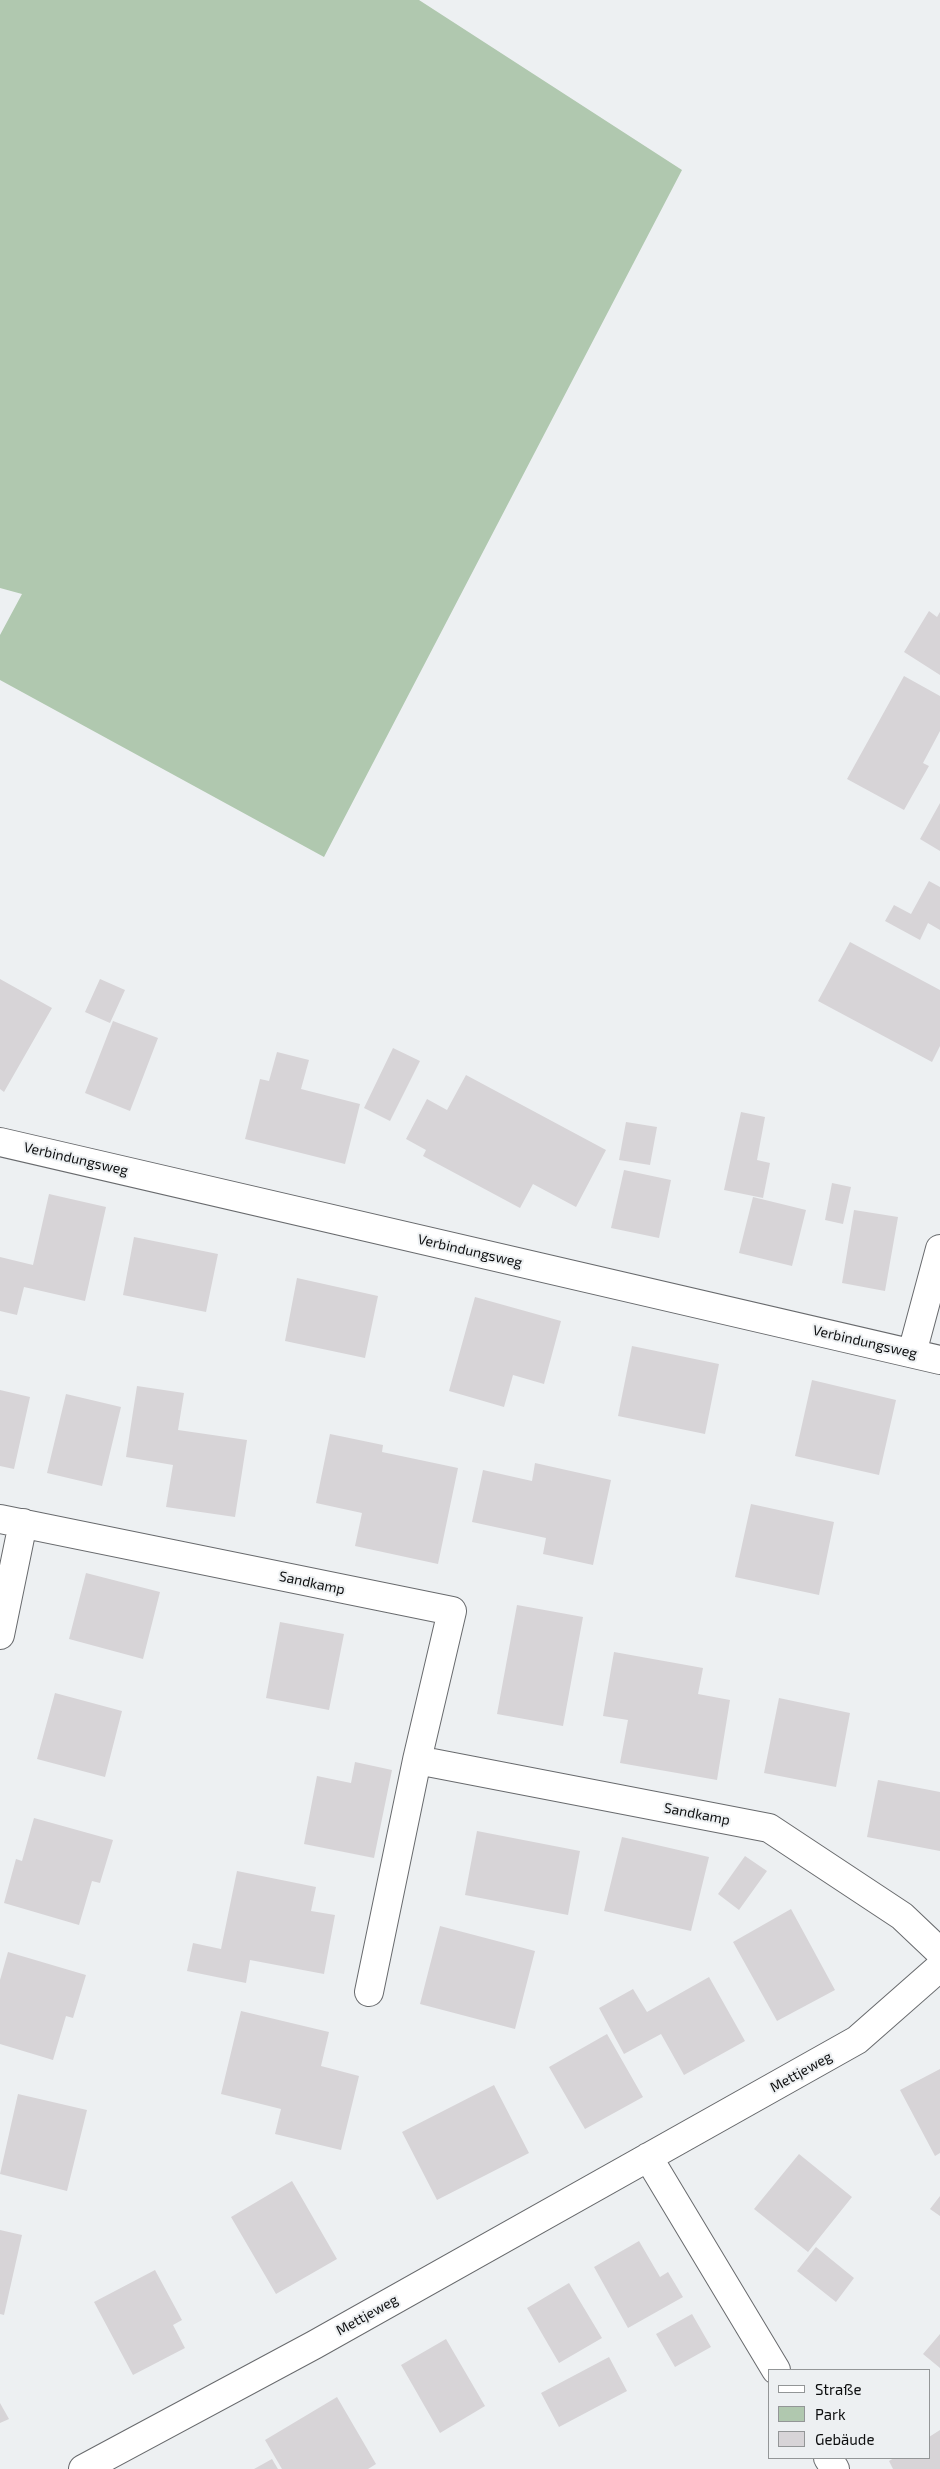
<!DOCTYPE html>
<html>
<head>
<meta charset="utf-8">
<style>
	body { margin:0 }
	#map { position:relative; width:940px; height:2469px; overflow:hidden; background:#edf0f2; font-family:"Exo 2",sans-serif }
	canvas { display:block }
	.legend { position:absolute; left:768px; top:2369px; width:162px; height:90px; box-sizing:border-box; background:#edf0f2; border:1px solid #939697; margin:0; padding:6px 9px; list-style:none; font-size:15px; color:#0d0e0f }
	.legend li { display:flex; align-items:center; gap:10px; height:25px }
	.legend b { width:25px; border:1px solid #939697 }
</style>
</head>
<body>
<div id="map">
<canvas width="940" height="2469"></canvas>
<ul class="legend">
<li><b style="height:6px;background:#fff"></b>Straße</li>
<li><b style="height:14px;background:#b0c8af"></b>Park</li>
<li><b style="height:14px;background:#d7d4d7"></b>Gebäude</li>
</ul>
</div>
<script>
const ctx = document.querySelector('canvas').getContext('2d');
ctx.lineJoin = 'round';
function paint(path, color) { ctx.fillStyle = color; ctx.fill(path, 'evenodd'); }
function trace(path, color, width, dash) { ctx.strokeStyle = color; ctx.lineWidth = width; ctx.lineCap = dash ? 'butt' : 'round'; ctx.setLineDash(dash || []); ctx.stroke(path); }
function label(font, color, halo, rows, align = 'center') {
  ctx.font = font + ' "Exo 2",sans-serif'; ctx.lineWidth = 4; ctx.setLineDash([]); ctx.textBaseline = 'middle'; ctx.strokeStyle = halo; ctx.fillStyle = color; for (const [text, x, y, turn = 0] of rows) {
    ctx.save(); ctx.translate(x, y); ctx.rotate((+turn || 0) * Math.PI / 180); ctx.textAlign = isNaN(turn) ? turn : align; if (halo) ctx.strokeText(text, 0, 0); ctx.fillText(text, 0, 0); ctx.restore();
  }
}
paint(new Path2D(`
	M0 0H419L682 170 324 857 0 680V635L22 594 0 588Z`), '#b0c8af');
paint(new Path2D(`
	M929 611 937 617 940 612V675L904 652Z
	M904 676 940 696V731L923 763 929 766 904 810 847 779Z
	M940 803V851L920 839Z
	M929 881 940 887V930L928 923 920 940 885 921 894 905 911 914Z
	M850 942 940 990V1046L932 1062 818 1001Z
	M0 979 52 1008 4 1092 0 1089Z
	M100 979 125 990 110 1023 85 1012Z
	M113 1021 158 1038 130 1111 85 1093Z
	M393 1048 420 1061 390 1121 364 1108Z
	M277 1052 309 1060 301 1089 360 1104 345 1164 245 1139 260 1079 269 1081Z
	M466 1075 606 1150 576 1207 533 1184 520 1208 423 1156 426 1150 406 1139 427 1099 447 1110Z
	M741 1112 765 1117 757 1160 770 1163 763 1198 724 1190Z
	M626 1122 657 1127 650 1165 619 1160Z
	M624 1170 671 1180 659 1238 611 1228Z
	M832 1183 851 1187 843 1224 825 1220Z
	M49 1194 106 1207 85 1301 24 1287 17 1315 0 1311V1257L33 1265Z
	M753 1197 806 1210 792 1266 739 1253Z
	M854 1210 898 1217 885 1291 842 1283Z
	M134 1237 218 1254 206 1312 123 1295Z
	M297 1278 378 1296 365 1358 285 1341Z
	M475 1297 561 1321 544 1384 513 1375 504 1407 449 1391Z
	M632 1346 719 1364 705 1434 618 1416Z
	M812 1380 896 1400 879 1475 795 1456Z
	M137 1386 184 1393 178 1430 247 1440 235 1517 166 1507 173 1465 126 1457Z
	M0 1390 30 1397 14 1469 0 1466Z
	M66 1394 121 1407 102 1486 47 1473Z
	M330 1434 383 1445 382 1452 458 1468 438 1564 355 1546 362 1513 316 1503Z
	M535 1463 611 1480 593 1565 543 1554 546 1538 472 1522 483 1470 532 1481Z
	M751 1504 834 1522 819 1595 735 1577Z
	M86 1573 160 1592 143 1659 69 1639Z
	M517 1605 583 1617 563 1726 497 1714Z
	M280 1622 344 1634 329 1710 266 1698Z
	M614 1652 703 1668 698 1694 730 1700 717 1780 620 1763 628 1720 603 1716Z
	M55 1693 122 1711 105 1777 37 1759Z
	M779 1698 850 1713 836 1787 764 1773Z
	M355 1762 392 1770 374 1858 304 1844 317 1776 351 1783Z
	M878 1780 940 1792V1851L867 1837Z
	M34 1818 113 1840 100 1883 92 1881 79 1925 4 1903 16 1859 22 1861Z
	M477 1831 580 1851 568 1915 465 1895Z
	M622 1837 709 1857 691 1931 604 1911Z
	M745 1856 767 1871 739 1910 718 1894Z
	M237 1871 316 1887 311 1911 335 1915 324 1974 250 1960 246 1983 187 1971 193 1943 221 1949Z
	M791 1909 835 1990 777 2021 733 1942Z
	M440 1926 535 1951 515 2029 420 2004Z
	M8 1952 86 1975 73 2018 66 2016 53 2060 0 2044V1980Z
	M709 1977 745 2041 684 2075 661 2034 624 2054 599 2008 633 1989 647 2012Z
	M241 2011 329 2032 321 2066 359 2076 341 2150 275 2134 281 2109 221 2094Z
	M607 2034 643 2097 585 2129 549 2067Z
	M940 2069V2153L935 2156 900 2090Z
	M494 2085 529 2153 437 2200 402 2132Z
	M18 2094 87 2110 67 2191 0 2174Z
	M799 2154 852 2197 808 2252 754 2209Z
	M292 2181 337 2259 276 2294 231 2217Z
	M940 2196V2216L930 2209Z
	M0 2230 22 2235 4 2315 0 2314Z
	M639 2241 660 2277 668 2272 683 2297 628 2328 594 2267Z
	M816 2247 854 2278 836 2302 797 2271Z
	M155 2270 182 2320 173 2325 185 2348 133 2375 94 2302Z
	M569 2283 602 2338 559 2363 527 2308Z
	M692 2314 711 2347 675 2367 656 2334Z
	M940 2334V2368L923 2354Z
	M446 2339 485 2406 440 2433 401 2365Z
	M609 2357 627 2391 559 2427 541 2393Z
	M337 2397 376 2464 368 2469H282L265 2440Z
	M0 2403 9 2419 0 2423Z
	M940 2430V2469H893L889 2461 894 2458H929V2437Z
	M272 2459 278 2469H254Z`), '#d7d4d7');
const minor = new Path2D(`
	M0 1142 940 1360
	M912 1353 940 1249
	M0 1519 452 1611 417 1760 769 1828 902 1916 940 1952
	M0 1635 23 1523
	M369 1992 417 1760
	M648 2157 776 2370
	M828 2458 835 2469
	M83 2469 314 2345 857 2040 940 1967`);
trace(minor, '#686a6d', 30);
trace(minor, '#fff', 28);
label('14px', '#0d0e0f', '#edf0f2', [
	["Verbindungsweg",76,1159,13],
	["Verbindungsweg",470,1251,13],
	["Verbindungsweg",865,1342,13],
	["Sandkamp",312,1583,12],
	["Sandkamp",697,1814,11],
	["Mettjeweg",801,2072,-29],
	["Mettjeweg",367,2315,-29]
]);
</script>
</body>
</html>
